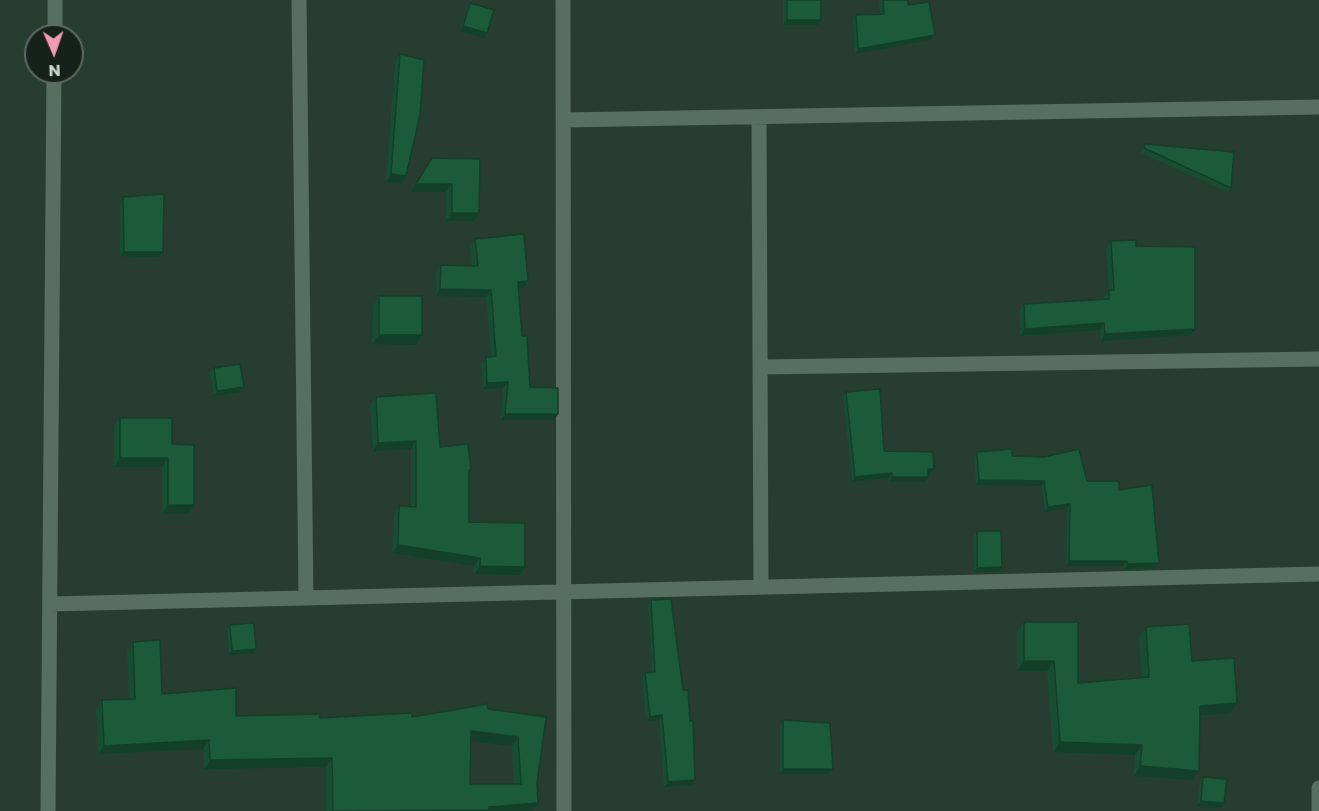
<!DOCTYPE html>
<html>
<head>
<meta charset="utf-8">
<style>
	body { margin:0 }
	#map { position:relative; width:1319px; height:811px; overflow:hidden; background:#263d30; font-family:Poppins,sans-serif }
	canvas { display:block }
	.north { position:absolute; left:24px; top:24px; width:60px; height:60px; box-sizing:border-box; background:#17211b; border:2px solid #5f6a63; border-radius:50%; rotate:178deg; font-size:16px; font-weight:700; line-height:24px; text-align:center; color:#cad7cf }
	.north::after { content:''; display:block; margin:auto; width:21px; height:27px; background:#f09ab5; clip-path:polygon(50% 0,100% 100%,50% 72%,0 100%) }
</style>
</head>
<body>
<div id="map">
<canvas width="1319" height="811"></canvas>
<div class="north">N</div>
</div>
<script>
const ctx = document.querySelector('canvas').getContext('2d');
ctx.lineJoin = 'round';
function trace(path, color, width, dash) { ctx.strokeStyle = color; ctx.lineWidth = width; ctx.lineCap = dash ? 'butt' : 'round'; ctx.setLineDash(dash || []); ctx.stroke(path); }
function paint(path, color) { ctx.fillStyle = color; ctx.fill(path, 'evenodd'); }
trace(new Path2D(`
	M299 0 306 597
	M563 0 564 811
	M55 36V0
	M759 117 761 587
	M563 120 1319 107
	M760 367 1319 359
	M50 604 1319 574
	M48 811 54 72
	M1319 811V788`), '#576f60', 15);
paint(new Path2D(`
	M783 0H821L818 25H783Z
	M879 0H908V5L935 35 931 40 855 54 853 20 856 15 880 14Z
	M470 3 487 33 484 38 460 31 467 8Z
	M400 54 406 176 401 184 386 182 395 62Z
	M1145 144 1231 188 1228 192 1141 153 1142 149Z
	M432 158 480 159 474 221H446V192H411Z
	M123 197 163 252 160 257 120 256V202Z
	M475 239 528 281 524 288H518L522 336 530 387 558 414 554 420H501L503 388 483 389 481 364 486 357H491L486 297 436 296V271L441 265 472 266 470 245Z
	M1111 241 1136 246 1190 335 1101 341 1100 330 1020 336 1019 311 1024 304 1104 299V297L1109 290 1106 248Z
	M379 296 416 345 372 344 373 306Z
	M214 368 244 387 241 392 214 396 210 372Z
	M846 392 884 451 934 469 930 473 928 474V477L925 482H888V478L852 482 843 396Z
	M376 397 471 470 469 473V522L525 567 519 575 474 574V566L392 553 394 514 399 506 411 507V449L373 451 370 404Z
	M120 418 172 444 188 514H162V467H114V426Z
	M977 452 1012 456 1087 481 1119 490 1159 563 1155 568 1124 569V566H1066L1067 508 1045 512 1041 486 976 485 974 457Z
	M977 531 1002 567 999 572H974L973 536Z
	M651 600 692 785 664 787 659 720 646 721 642 678 645 673H652L648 605Z
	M1024 622 1078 683 1142 678 1139 637 1146 627 1192 661 1230 713 1200 715 1199 771 1192 780 1134 776 1135 755 1053 752 1047 671H1017V632Z
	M230 625 253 653 229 655 227 630Z
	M133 642 162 694 236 716 320 718 412 717 488 709 546 717 537 784 538 803 532 811H326V767L204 769 203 749 98 754 96 709 102 700 129 699 127 651ZM471 740 512 746 514 784H470Z
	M783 720 829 774H780V725Z
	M1203 777 1224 803 1221 808 1197 806 1200 782Z`), '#184d34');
paint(new Path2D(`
	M787 20H821L818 25H783Z
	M463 26 487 33 484 38 460 31Z
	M935 35 931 40 855 54 858 49Z
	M391 174 406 176 401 184 386 182Z
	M416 184H452L446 192H411Z
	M452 213H479L474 221H446Z
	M124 252H163L160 257 120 256Z
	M528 281 524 288 513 289 518 282Z
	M440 289 491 290 486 297 436 296Z
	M1104 323 1100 330 1020 336 1025 329Z
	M1195 329 1190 335 1101 341 1105 334Z
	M379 335H422L416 345 372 344Z
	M508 382 503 388 483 389 487 383Z
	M244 387 241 392 214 396 217 391Z
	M505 414H558L554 420H501Z
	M416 441 411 449 373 451 378 443Z
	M120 458H168L162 467H114Z
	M928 469H934L930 473 925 474Z
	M892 473 888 478 852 482 855 477Z
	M892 477H928L925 482H888Z
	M979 480 1044 481 1041 486 976 485Z
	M1070 504 1067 508 1045 512 1048 507Z
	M168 505H194L188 514H162Z
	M398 545 480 558 474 566 392 553Z
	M1069 561H1127L1124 566H1066Z
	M1159 563 1155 568 1124 569 1127 564Z
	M480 566 525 567 519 575 474 574Z
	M1002 567 999 572H974L977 568Z
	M256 649 253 653 229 655 232 651Z
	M1024 661H1054L1047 671H1017Z
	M1237 703 1230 713 1193 716 1200 706Z
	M662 715 659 720 646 721 650 717Z
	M471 731 518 737 512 746 465 740Z
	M209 740 203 749 98 754 104 746Z
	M1060 742 1142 745 1135 755 1053 752Z
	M332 758 326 767 204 769 210 760Z
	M1140 766 1199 771 1192 780 1134 776Z
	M783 769H833L829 774H780Z
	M695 780 692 785 664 787 668 782Z
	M1201 801 1224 803 1221 808 1197 806Z
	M538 803 532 811H419L489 807Z`), '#143f2a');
const building = new Path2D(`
	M787 0H821V20H787Z
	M883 0H908V5L929 2 935 35 858 49 856 15 884 14Z
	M470 3 494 10 487 33 463 26Z
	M400 54 424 60 420 115 406 176 391 174Z
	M1145 144 1234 152 1231 188 1144 148Z
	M432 158 480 159 479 213H452V184H416Z
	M164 194 163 252H124L123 197Z
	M524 234 528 281 518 282 522 336H527L530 387 558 388V414H505L508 382 487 383 486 357 496 356 491 290 440 289 441 265 478 266 475 239Z
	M1136 240V246L1195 247V329L1105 334 1104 323 1025 329 1024 304 1109 299V290H1114L1111 241Z
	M379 296H422V335H379Z
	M240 364 244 387 217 391 214 368Z
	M880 389 884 451 933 452 934 469H928V477H892V473L855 477 846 392Z
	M436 393 440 447 468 444 471 470H469V522L525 523V567L480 566V558L398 545 399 506 416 507V441L378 443 376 397Z
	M120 418H172V444L194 445V505H168V458H120Z
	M1012 449V456L1044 457 1079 449 1087 481H1119V490L1152 485 1159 563 1127 564V561H1069L1070 504 1048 507 1044 481 979 480 977 452Z
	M977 531H1001L1002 567 977 568Z
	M671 599 683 690H688L690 721H693L695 780 668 782 662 715 650 717 645 673 655 672 651 600Z
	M1024 622H1078V683L1149 677 1146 627 1189 624 1192 661 1234 658 1237 703 1200 706 1199 771 1140 766 1142 745 1060 742 1054 661H1024Z
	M254 623 256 649 232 651 230 625Z
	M160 640 162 694 236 688V716L320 714V718L412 713V717L487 704 488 709 546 717 537 784 538 803 489 807V810L333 811 332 758 210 760 209 740 104 746 102 700 135 699 133 642ZM471 731 518 737 521 784H470Z
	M783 720 830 723 833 769H783Z
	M1203 777 1227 779 1224 803 1201 801Z`);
paint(building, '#1c5a3c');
trace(building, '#143f2a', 1.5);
</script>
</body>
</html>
